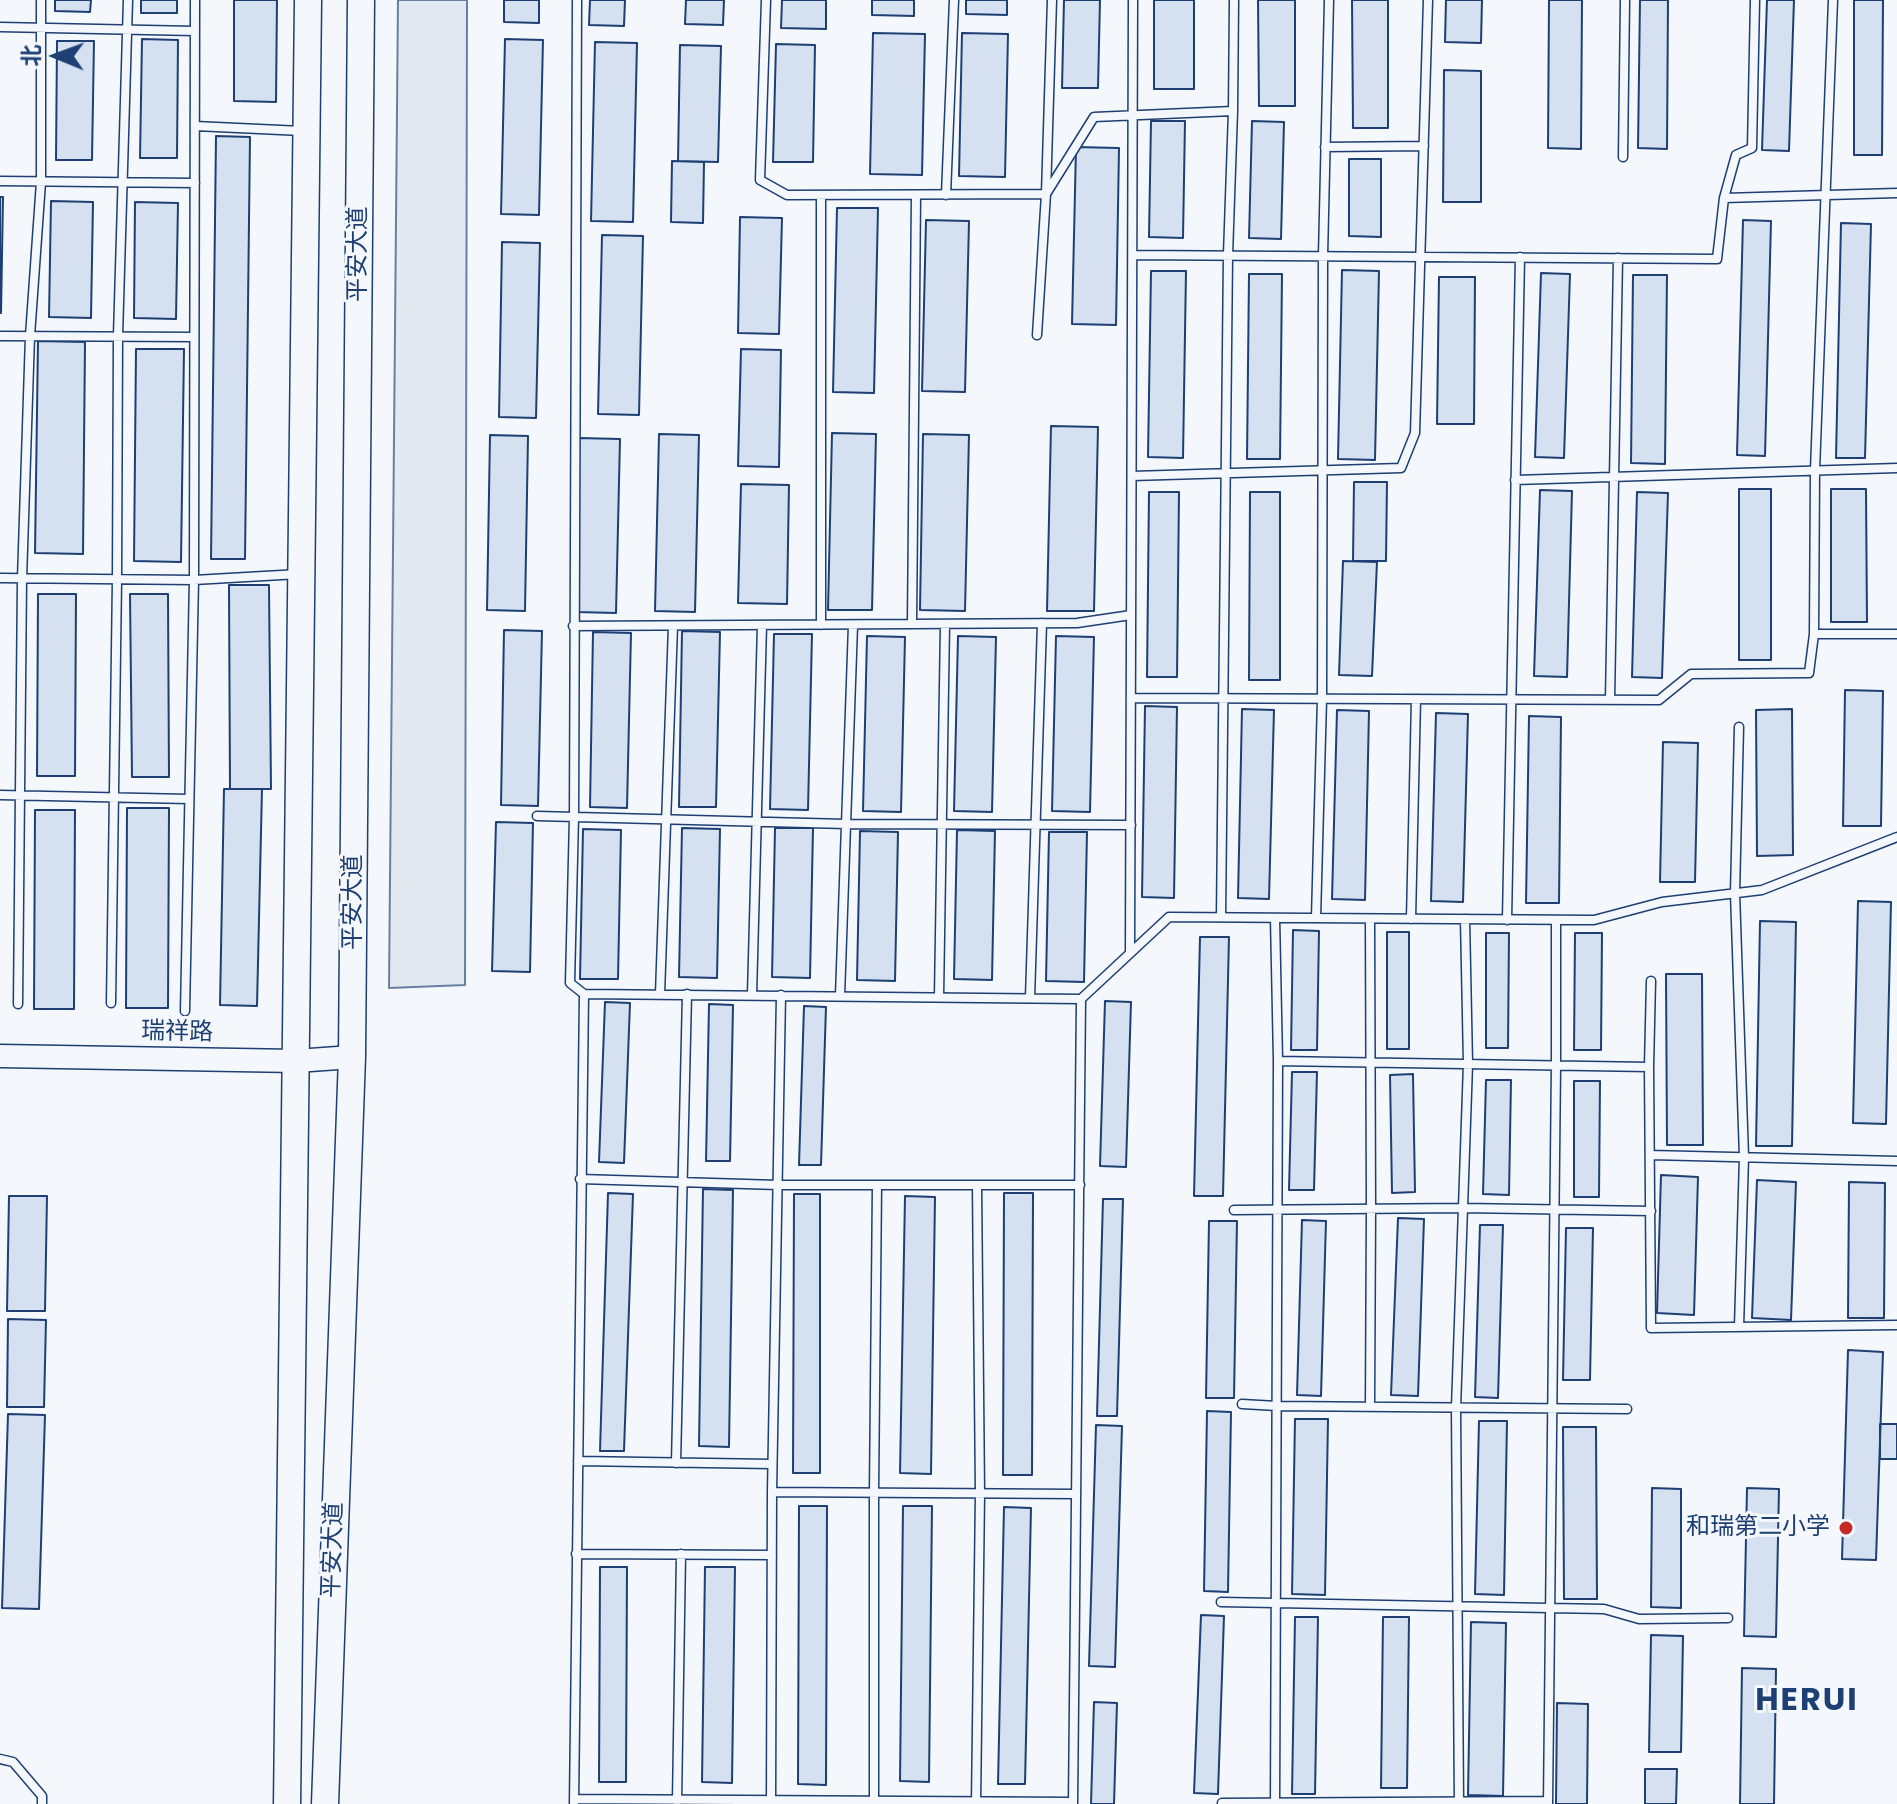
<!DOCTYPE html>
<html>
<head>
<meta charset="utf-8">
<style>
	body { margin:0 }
	#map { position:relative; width:1897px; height:1804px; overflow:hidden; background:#f4f7fb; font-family:Poppins,"Noto Sans SC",sans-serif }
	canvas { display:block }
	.north { position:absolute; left:16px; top:16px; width:80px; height:80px; -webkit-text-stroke:6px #f4f7fb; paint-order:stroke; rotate:271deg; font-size:22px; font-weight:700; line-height:32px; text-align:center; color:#1d3f73 }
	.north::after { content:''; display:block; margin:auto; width:28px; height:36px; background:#1d3f73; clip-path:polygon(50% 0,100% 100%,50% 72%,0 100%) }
</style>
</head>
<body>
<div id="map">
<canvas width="1897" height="1804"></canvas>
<div class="north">北</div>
</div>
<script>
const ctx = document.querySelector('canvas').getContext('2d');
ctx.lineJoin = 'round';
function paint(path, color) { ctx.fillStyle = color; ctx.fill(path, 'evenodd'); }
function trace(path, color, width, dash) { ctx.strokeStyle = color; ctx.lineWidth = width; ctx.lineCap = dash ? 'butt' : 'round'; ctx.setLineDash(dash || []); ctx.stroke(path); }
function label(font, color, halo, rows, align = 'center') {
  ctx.font = font + ' Poppins,"Noto Sans SC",sans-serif'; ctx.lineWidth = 6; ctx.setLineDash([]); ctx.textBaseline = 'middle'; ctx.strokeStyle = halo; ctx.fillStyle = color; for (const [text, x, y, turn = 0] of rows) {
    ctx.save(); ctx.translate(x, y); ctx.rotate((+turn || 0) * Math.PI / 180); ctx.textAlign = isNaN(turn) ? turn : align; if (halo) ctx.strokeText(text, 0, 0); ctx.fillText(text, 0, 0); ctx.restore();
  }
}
const green = new Path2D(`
	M398 0H467L465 985 389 988Z`);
paint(green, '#e3e9f0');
trace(green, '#687fa3', 2);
const building = new Path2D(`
	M55 0H91L90 12 55 11Z
	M141 0H177V13H141Z
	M234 0H277L276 102 234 101Z
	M504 0H539V23L504 22Z
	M590 0H625L624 26 589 25Z
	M686 0H724L723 25 685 24Z
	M782 0H826V29L781 28Z
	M872 0H914V16L872 15Z
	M966 0H1007V15L966 14Z
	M1064 0H1100L1098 88H1062Z
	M1154 0H1194V89H1154Z
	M1258 0H1295V106H1259Z
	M1352 0H1388V128H1353Z
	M1446 0H1482L1481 43 1445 42Z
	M1549 0H1582L1581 149 1548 148Z
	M1640 0H1668L1667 149 1638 148Z
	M1767 0H1794L1789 151 1762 150Z
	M1854 0H1883L1882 155H1854Z
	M873 33 925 34 922 175 870 174Z
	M962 33 1008 34 1005 177 959 176Z
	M142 39 178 40 177 158H140Z
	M505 39 543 40 539 215 501 214Z
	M57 41H94L92 160H56Z
	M595 42 637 43 633 222 591 221Z
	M776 44 815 45 813 162H773Z
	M680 45 721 46 718 162 678 161Z
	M1444 70 1481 71V202H1443Z
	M1151 121H1185L1183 238 1149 237Z
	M1252 121 1284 122 1281 239 1249 238Z
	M216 136 250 137 245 559H211Z
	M1076 147 1119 148 1116 325 1072 324Z
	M1349 159H1381V237L1349 236Z
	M672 161 704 162 703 223 671 222Z
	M0 197H3L1 313H0Z
	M51 201 93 202 91 318 49 317Z
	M135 202 178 203 176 319 134 318Z
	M837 208H878L874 393 833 392Z
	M740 217 782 218 779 334 738 333Z
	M926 220 969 221 965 392 922 391Z
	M1743 220 1771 221 1765 456 1737 455Z
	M1841 223 1871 224 1865 458H1836Z
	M602 235 643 236 639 415 598 414Z
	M502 242 540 243 536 418 499 417Z
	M1342 270 1379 271 1375 460 1338 459Z
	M1151 271H1186L1183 458 1148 457Z
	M1541 273 1570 274 1564 458 1535 457Z
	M1249 274H1282L1280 459H1247Z
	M1633 275H1667L1665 464 1631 463Z
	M1439 277H1475L1474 424H1437Z
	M38 341 85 342 83 554 35 553Z
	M136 349H184L181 562 134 561Z
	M741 349 781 350 779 467 738 466Z
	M1051 426 1098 427 1094 611H1047Z
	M832 433 876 434 872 610H828Z
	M659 434 699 435 695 612 655 611Z
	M923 434 969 435 965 611 920 610Z
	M490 435 528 436 525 611 487 610Z
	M579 438 620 439 616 613 576 612Z
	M1354 482H1387L1386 561H1353Z
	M741 484 789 485 787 604 738 603Z
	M1739 489H1771V660H1739Z
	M1831 489H1866L1867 622H1831Z
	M1540 490 1572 491 1567 677 1534 676Z
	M1149 492H1179L1177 677H1147Z
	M1250 492H1280V680H1249Z
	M1637 492 1668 493 1662 678 1632 677Z
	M1343 561 1377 562 1372 676 1339 675Z
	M229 585H269L271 789H230Z
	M38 594H76L75 776H37Z
	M130 594H168L169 777H132Z
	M504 630 542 631 538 806 501 805Z
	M682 631 720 632 716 807H679Z
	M593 632 631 633 627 808 590 807Z
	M774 634H812L808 810 770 809Z
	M867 636 905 637 901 812 863 811Z
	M958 636 996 637 992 812 954 811Z
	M1056 636 1094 637 1090 812 1052 811Z
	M1845 690 1883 691 1881 826H1843Z
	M1145 706 1177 707 1174 898 1142 897Z
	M1242 709 1274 710 1269 899 1238 898Z
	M1792 709 1793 855 1757 856 1756 710Z
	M1337 710 1369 711 1365 900 1332 899Z
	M1436 713 1468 714 1463 902 1431 901Z
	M1529 716 1561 717 1559 903H1526Z
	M1663 742 1698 743 1695 882H1660Z
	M224 789H262L257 1006 220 1005Z
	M127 808H169L168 1008H126Z
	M35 810H75L74 1009H34Z
	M496 822 533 823 530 972 492 971Z
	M682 828 720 829 717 978 679 977Z
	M775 828H813L810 978 772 977Z
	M583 829 621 830 618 979H580Z
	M957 830 995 831 992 980 954 979Z
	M860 831 898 832 895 981 857 980Z
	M1049 832H1087L1084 982 1046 981Z
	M1858 901 1891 902 1886 1124 1853 1123Z
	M1760 921 1796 922 1792 1146H1756Z
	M1293 930 1319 931 1317 1050H1291Z
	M1387 932H1409V1049H1387Z
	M1486 933H1509L1508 1048H1486Z
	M1575 933H1602L1601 1050H1574Z
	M1200 937H1229L1223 1196H1194Z
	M1666 974H1702L1703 1145H1667Z
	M1105 1001 1131 1002 1126 1167 1100 1166Z
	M605 1002 630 1003 624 1163 599 1162Z
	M709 1004 733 1005 730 1161H706Z
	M804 1006 826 1007 821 1165H799Z
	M1292 1072H1317L1314 1190H1289Z
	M1413 1074 1415 1192 1392 1193 1390 1075Z
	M1486 1080H1511L1509 1195 1483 1194Z
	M1574 1081H1600L1599 1197H1574Z
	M1661 1175 1698 1177 1694 1315 1657 1313Z
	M1757 1180 1796 1182 1791 1320 1752 1318Z
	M1849 1182 1885 1183 1884 1318H1848Z
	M703 1189 733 1190 729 1447 699 1446Z
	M608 1193 633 1194 624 1451H600Z
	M1004 1193H1033L1032 1475H1003Z
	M794 1194H820V1473H793Z
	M9 1196H47L45 1311H7Z
	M905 1196 935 1197 931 1474 900 1473Z
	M1103 1199H1123L1117 1416H1097Z
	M1398 1218 1424 1219 1418 1396 1391 1395Z
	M1302 1220 1326 1221 1321 1396 1297 1395Z
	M1209 1221H1237L1234 1398H1206Z
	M1480 1225H1503L1498 1398 1475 1397Z
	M1566 1228H1593L1590 1380H1563Z
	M8 1319 46 1320 44 1407H7Z
	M1848 1350 1883 1352 1876 1560 1842 1559Z
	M1207 1411 1231 1412 1228 1592 1204 1591Z
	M8 1414 45 1415 39 1609 2 1608Z
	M1295 1419H1328L1325 1595 1292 1594Z
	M1479 1421H1507L1504 1595 1475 1594Z
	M1880 1424H1897V1459H1880Z
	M1096 1425 1122 1426 1115 1667 1089 1666Z
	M1563 1427H1596L1597 1599H1564Z
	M1652 1488 1681 1489V1608L1651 1607Z
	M1747 1488 1779 1489 1776 1637 1744 1636Z
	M799 1506H827L826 1785 798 1784Z
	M903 1506H932L929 1782 900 1781Z
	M1004 1507 1031 1508 1025 1784H998Z
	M600 1567H627L626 1782H599Z
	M705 1567H735L732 1783 702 1782Z
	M1201 1615 1224 1616 1218 1794 1194 1793Z
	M1295 1617H1318L1315 1794H1292Z
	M1383 1617H1409L1407 1788H1381Z
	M1471 1622 1506 1623 1503 1796 1468 1795Z
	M1651 1635 1683 1636 1681 1752H1649Z
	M1742 1668 1776 1669 1774 1804H1740Z
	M1094 1702 1117 1703 1114 1804H1091Z
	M1557 1703 1588 1704 1587 1804H1556Z
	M1645 1769H1677L1676 1804H1645Z`);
paint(building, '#d5e0f0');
trace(building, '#1d3f73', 2);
const lane = new Path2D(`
	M577 0 574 817 570 983 584 994
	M766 0 760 180 787 195 1046 194 1094 117 1233 111
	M0 27 195 31
	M195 126 302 131
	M1325 147 1424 146
	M1623 157 1625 0
	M0 181 195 183
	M946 195 954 0
	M1724 198 1736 155 1752 148 1755 0
	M1133 255 1717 259 1724 198 1897 193
	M1037 335 1046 194 1052 0
	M0 336 194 337
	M1132 476 1401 468 1415 433 1428 0
	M1515 480 1897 468
	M0 578 194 580 299 574
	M912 624 916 195
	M821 625V195
	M573 626 1077 623 1131 615
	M1814 634 1815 470 1833 0
	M1131 698 1659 700 1691 674 1809 673 1814 634H1897
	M1610 700 1618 258
	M1739 727 1735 893 1744 1157 1739 1327
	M0 795 189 799
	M537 816 846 824 1131 825
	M1221 917 1228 255 1233 111 1234 0
	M1316 918 1322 699 1323 256 1329 0
	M1370 919 1371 1209 1370 1407
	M1411 919 1416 699
	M1507 920 1520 257
	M1130 953 1133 0
	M1651 981 1649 1067 1651 1328 1897 1325
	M660 994 673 626
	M752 995 762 625
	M840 996 853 625
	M939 997 945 624
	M1030 998 1042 623
	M111 1003 117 580 118 336 128 0
	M18 1004 22 579 30 336 41 182V0
	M185 1011 194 580 195 0
	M1278 1061 1649 1067
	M1650 1155 1897 1161
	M580 1179 778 1185H1080
	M1234 1210 1463 1208 1651 1211
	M1242 1404 1277 1406 1627 1409
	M578 1461 772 1464
	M676 1463 687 994
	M772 1492 1076 1494
	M576 1554 772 1555
	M1221 1602 1604 1609 1639 1619 1728 1618
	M0 1759 13 1762 42 1796V1804
	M574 1799 1073 1802
	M677 1801 681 1554
	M1222 1803 1548 1801
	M574 1804 584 994 1081 999 1169 917 1594 920 1662 902 1762 890 1897 837
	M771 1804 772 1492 781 995
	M874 1804V1492L877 1185
	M976 1804 980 1494 977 1185
	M1073 1804 1081 999
	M1275 1804 1278 1061 1275 918
	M1459 1804 1456 1408 1468 1064 1465 919
	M1548 1804 1556 1065V920`);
const secondary = new Path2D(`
	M0 1056 296 1061 352 1057`);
const primary = new Path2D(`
	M287 1804 308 0
	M325 1804 352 1057 361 0`);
trace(lane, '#1d3f73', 11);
trace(secondary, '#1d3f73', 25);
trace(primary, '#1d3f73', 29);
trace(lane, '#f4f7fb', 8);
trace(secondary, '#f4f7fb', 22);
trace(primary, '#f4f7fb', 26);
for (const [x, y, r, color] of [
	[1846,1528,8,"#c62828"]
]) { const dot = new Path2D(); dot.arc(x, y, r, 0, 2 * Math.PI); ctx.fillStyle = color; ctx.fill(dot); trace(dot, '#f4f7fb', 3); }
label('24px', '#1d3f73', '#f4f7fb', [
	["平安大道",359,254,-90],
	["平安大道",354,902,-90],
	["瑞祥路",177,1033,1],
	["平安大道",334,1550,-88]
]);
label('24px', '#1d3f73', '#f4f7fb', [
	["和瑞第二小学",1830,1528]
], 'right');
ctx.letterSpacing = '2px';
label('bold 32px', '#1d3f73', '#f4f7fb', [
	["HERUI",1807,1702]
]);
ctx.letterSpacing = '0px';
</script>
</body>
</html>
